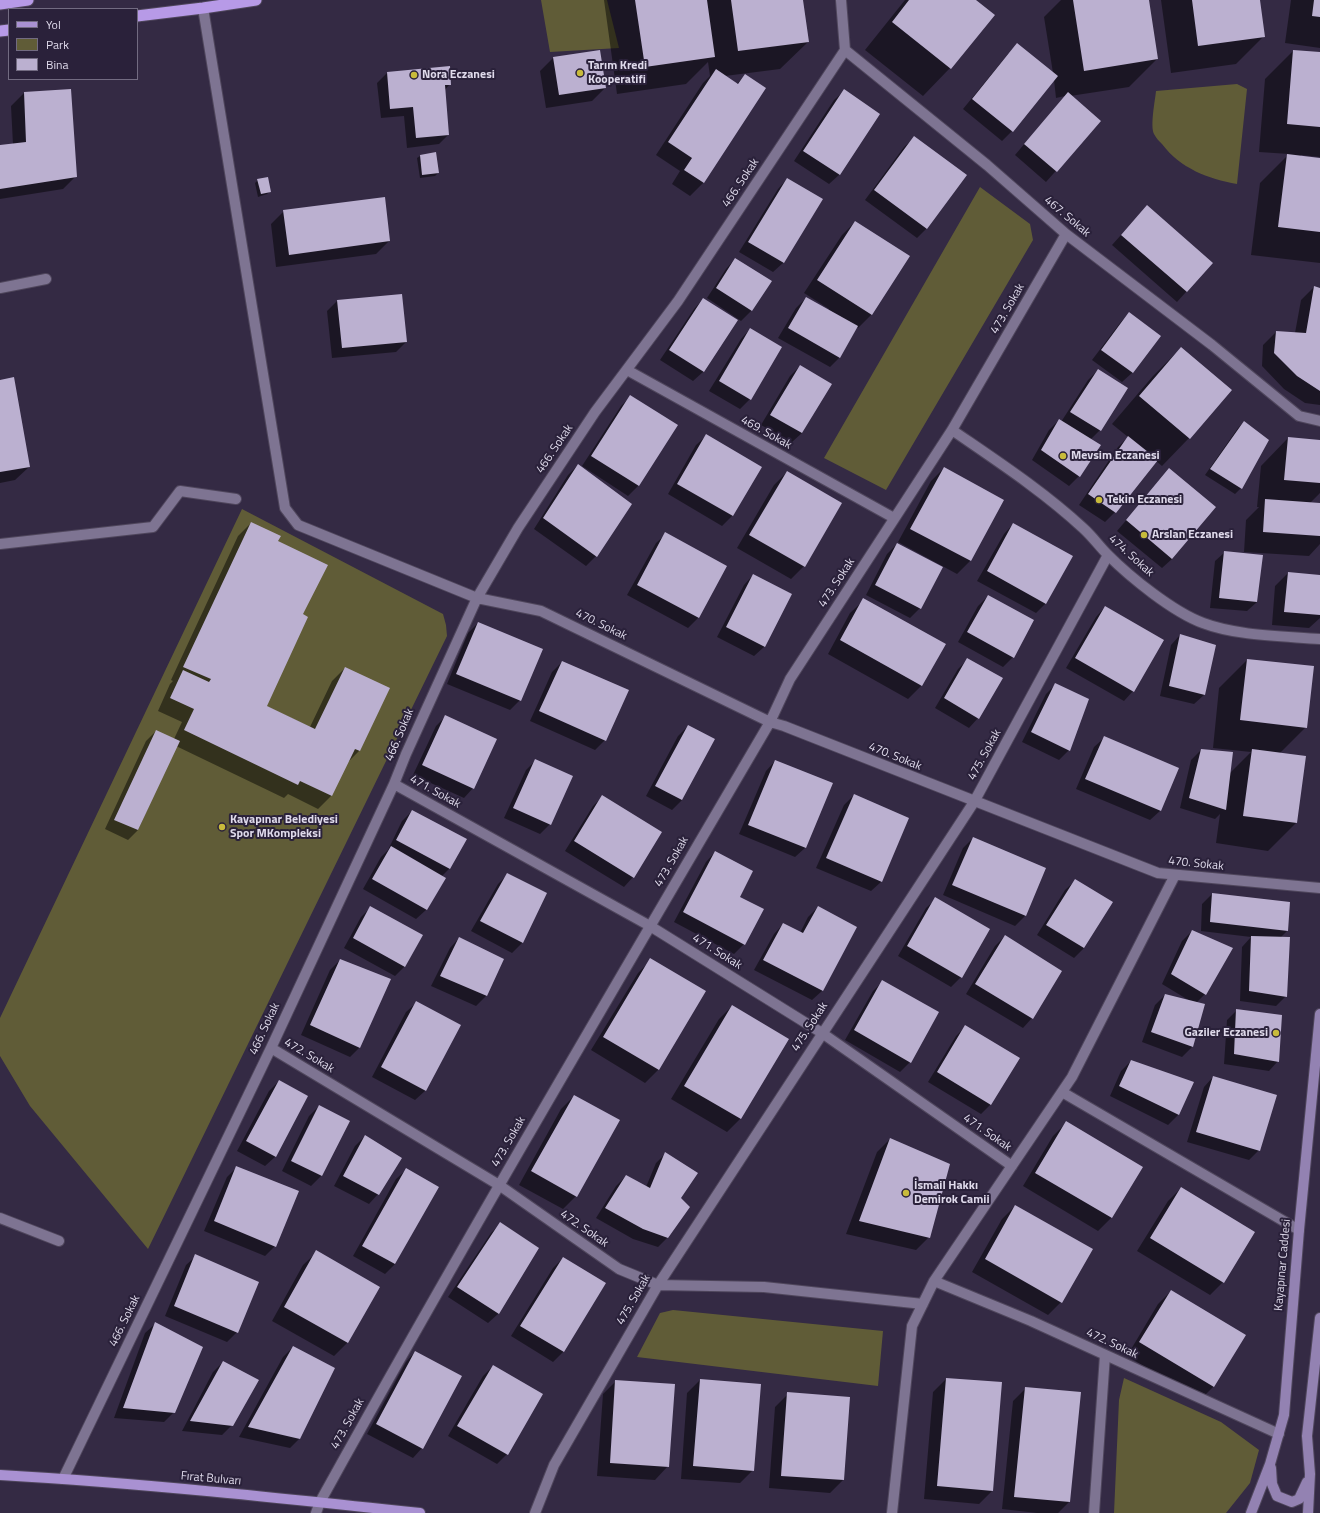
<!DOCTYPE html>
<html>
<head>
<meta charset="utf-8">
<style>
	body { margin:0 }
	#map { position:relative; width:1320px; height:1513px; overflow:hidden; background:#342a44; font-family:"Titillium Web",sans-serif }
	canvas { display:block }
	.legend { position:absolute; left:8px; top:8px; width:130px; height:72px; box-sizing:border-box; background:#2a213a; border:1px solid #726b81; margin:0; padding:5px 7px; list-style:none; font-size:12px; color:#dfdaeb }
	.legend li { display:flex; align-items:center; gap:8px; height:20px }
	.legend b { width:20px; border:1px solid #726b81 }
</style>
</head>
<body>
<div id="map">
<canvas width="1320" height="1513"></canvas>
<ul class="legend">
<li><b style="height:5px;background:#a991d2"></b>Yol</li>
<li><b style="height:11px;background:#605c37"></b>Park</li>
<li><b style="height:11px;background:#bbb0d0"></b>Bina</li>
</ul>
</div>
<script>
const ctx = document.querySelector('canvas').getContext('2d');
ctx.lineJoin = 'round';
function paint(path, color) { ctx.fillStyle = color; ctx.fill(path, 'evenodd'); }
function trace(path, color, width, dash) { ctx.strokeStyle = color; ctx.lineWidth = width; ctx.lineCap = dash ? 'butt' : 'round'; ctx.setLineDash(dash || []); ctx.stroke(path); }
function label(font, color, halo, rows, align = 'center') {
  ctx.font = font + ' "Titillium Web",sans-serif'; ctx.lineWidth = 4; ctx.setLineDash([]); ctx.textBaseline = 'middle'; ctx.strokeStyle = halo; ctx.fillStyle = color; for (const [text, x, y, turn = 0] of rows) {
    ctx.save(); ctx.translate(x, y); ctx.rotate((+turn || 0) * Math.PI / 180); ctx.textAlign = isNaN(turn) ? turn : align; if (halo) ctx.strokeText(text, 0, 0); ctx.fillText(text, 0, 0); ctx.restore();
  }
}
paint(new Path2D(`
	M541 0H607L619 48 550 52Z
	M1237 84 1247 89 1237 184C1208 179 1180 168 1162 144 1159 141 1156 138 1154 134 1150 126 1155 101 1156 91Z
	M980 187 1030 224 1033 240 886 490 824 458Z
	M242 509 443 614 446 625 447 636 148 1249 30 1106 0 1056V1018Z
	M673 1310 883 1331 878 1386 637 1357 660 1313Z
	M1124 1378 1221 1422 1259 1450 1250 1483 1226 1513H1114L1119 1400Z`), '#605c37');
paint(new Path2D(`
	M604 0H802L808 42 780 69 725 76 737 84 745 75 765 88 703 183 690 196 672 184 680 171 656 155 703 83 710 76 708 62 686 84 617 94Z
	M905 0H974L950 68 923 96 865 50Z
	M1061 0H1148L1157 59 1129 87 1070 96 1100 121 1046 182 1015 155 1065 96 1056 98 1054 80 1012 131 1002 141 963 109 1008 54 1018 45 1053 73 1044 17Z
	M1161 0H1259L1264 36 1236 64 1171 73Z
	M1291 0H1320V48L1285 43Z
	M1293 51 1320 53V157L1301 155 1300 157 1320 159V263L1251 255 1260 183 1289 154 1259 152 1265 79Z
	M553 58 605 88 592 101 546 108 540 71Z
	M387 73 450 84 444 91 448 135 439 144 407 148 404 116 381 118 377 83Z
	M844 91 879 114 839 175 829 184 794 161 834 100Z
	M24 93 76 176 63 189 0 199V146L13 145 11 106Z
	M914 138 927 228 917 238 865 200 904 147Z
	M420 156 438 173 435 176 420 178 417 158Z
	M787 179 821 199 783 263 773 272 739 252 778 189Z
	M258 180 270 191 267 194 258 197 255 183Z
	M384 198 389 241 376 254 276 267 271 224 284 211Z
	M1147 206 1212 263 1177 302 1112 245Z
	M855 222 909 256 871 315 858 328 857 327 839 358 830 367 778 338 796 308 806 298 828 311 829 309 804 293 842 235Z
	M735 259 770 282 751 311 741 321 707 298 726 269Z
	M1314 287 1320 289V405L1305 403 1284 389 1262 366 1263 345 1276 332 1295 333 1301 300Z
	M703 299 737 320 703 372 693 381 660 360 694 309Z
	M337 301 406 342 396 352 332 358 327 311Z
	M1129 313 1160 336 1132 373 1122 382 1092 360 1120 323Z
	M750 329 781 347 750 399 740 409 709 391 741 339Z
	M1181 348 1189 438 1162 466 1156 461 1115 512 1105 522 1079 505 1118 447 1128 437 1112 424 1153 376Z
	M800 366 830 384 802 433 792 442 761 425 790 376Z
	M1098 370 1100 430 1090 440 1079 476 1069 486 1032 460 1049 430 1059 420 1061 422 1088 380Z
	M0 381 29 467 15 480 0 483Z
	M631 396 677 426 638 486 628 496 582 466 621 406Z
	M1244 422 1241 488 1235 494 1205 475 1238 428Z
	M706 436 760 468 732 516 722 526 668 494 696 445Z
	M1288 438 1320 441V493L1310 503 1320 504V544L1309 556 1244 552 1246 520 1259 507H1257L1261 466Z
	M578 465 630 504 596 556 586 566 534 529 568 475Z
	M944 468 1003 500 970 561 957 574 898 542 931 481Z
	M1169 470 1172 559 1162 568 1117 531Z
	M787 472 804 566 791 579 737 548 774 485Z
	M251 523 276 541 302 614 266 706 310 727 332 681 345 668 359 751 347 763 331 796 318 809 288 794 284 798 176 746 138 830 128 840 105 829 146 741 156 731 174 739 182 722 158 711 170 684 173 681 171 680 238 536Z
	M1013 524 1046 603 1036 613 977 581 1004 534Z
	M666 534 726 567 698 618 688 628 627 595 656 543Z
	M897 544 920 608 910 618 866 595 887 554Z
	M1225 552 1257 602 1247 611 1210 608 1215 561Z
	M1288 573 1320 576V618L1309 628 1272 625 1275 586Z
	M753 575 791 594 764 647 754 656 717 637 744 585Z
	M988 596 1013 657 1003 667 958 642 978 606Z
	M864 600 921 686 908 699 828 654 850 613Z
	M1105 607 1133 691 1124 701 1066 668 1096 617Z
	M478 623 520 700 510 710 447 684 468 633Z
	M1180 635 1204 695 1194 704 1160 696 1171 645Z
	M968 659 978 718 969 728 935 708 958 669Z
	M1247 660 1306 727 1279 754 1296 823 1268 851 1216 843 1220 814 1215 819 1180 808 1191 760 1201 750 1229 774 1251 752 1213 748 1219 688Z
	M562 662 605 740 595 750 530 721 552 672Z
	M1056 684 1069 750 1059 760 1022 742 1046 694Z
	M446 716 473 788 464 798 413 775 436 726Z
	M688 726 682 800 672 810 646 796 678 736Z
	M1104 738 1178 769 1160 811 1150 820 1076 789 1094 747Z
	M536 760 550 824 540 834 504 818 526 770Z
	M775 761 831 784 805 848 795 857 739 834 766 771Z
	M854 795 908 819 881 882 871 891 816 868 844 805Z
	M603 796 633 877 624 887 565 851 593 806Z
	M412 811 466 839 449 869 441 877 444 878 426 910 416 919 363 889 381 857 388 850 402 821Z
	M973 838 1045 869 1025 916 1015 926 943 895 963 848Z
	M715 852 739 897 744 944 734 954 674 922 706 862Z
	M508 874 546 893 522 943 512 953 471 931 498 884Z
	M1075 881 1084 948 1074 958 1037 935 1065 890Z
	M1212 894 1287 931 1280 938 1286 996 1276 1006 1240 1001 1242 947 1251 937 1201 931 1202 904Z
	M936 899 961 977 951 987 898 956 926 908Z
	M818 907 856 927 822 991 812 1000 754 970 774 934 783 924 800 933 808 917Z
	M370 908 405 966 395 976 344 948 361 917Z
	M1192 931 1205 994 1196 1003 1204 1005 1192 1047 1182 1057 1142 1042 1155 1005 1165 995 1190 1001 1162 984 1182 941Z
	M1005 936 1032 1018 1023 1028 966 994 995 946Z
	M459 938 503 959 486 996 476 1006 431 986 450 948Z
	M340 960 360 1047 350 1057 301 1035 330 970Z
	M651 960 659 1069 645 1083 591 1050 638 973Z
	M883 981 910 1062 900 1072 845 1040 873 991Z
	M416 1003 459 1025 425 1091 415 1100 372 1077 406 1012Z
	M732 1006 788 1039 740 1119 727 1132 671 1099 719 1019Z
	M1237 1010 1278 1061 1269 1071 1224 1064 1227 1020Z
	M966 1026 991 1104 981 1114 928 1082 956 1036Z
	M1131 1061 1192 1083 1178 1115 1168 1125 1110 1096 1121 1071Z
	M1213 1077 1259 1150 1249 1160 1187 1142 1204 1087Z
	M279 1081 307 1097 275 1157 265 1166 237 1151 269 1091Z
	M574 1096 576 1196 563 1209 519 1185 561 1109Z
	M319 1106 348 1121 321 1176 311 1186 282 1171 309 1116Z
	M1066 1123 1111 1218 1098 1231 1023 1186 1053 1136Z
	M365 1136 378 1194 369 1204 334 1186 355 1146Z
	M890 1139 929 1237 916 1250 846 1234 877 1152Z
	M665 1154 668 1237 658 1247 633 1239 596 1218 616 1186 626 1176 646 1187 656 1163Z
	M237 1167 275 1246 265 1256 204 1231 227 1177Z
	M406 1170 437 1187 395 1264 385 1274 353 1256 396 1179Z
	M1181 1188 1223 1282 1210 1295 1137 1251 1168 1201Z
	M1015 1206 1061 1302 1048 1315 972 1272 1002 1219Z
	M501 1223 538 1248 498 1314 488 1323 448 1297 491 1233Z
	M317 1252 379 1287 347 1343 334 1356 272 1321 303 1265Z
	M196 1256 237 1332 227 1342 165 1316 186 1265Z
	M563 1258 605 1284 563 1352 553 1362 511 1336 553 1268Z
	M1171 1291 1244 1335 1213 1387 1200 1400 1127 1356 1158 1304Z
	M155 1324 174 1412 164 1422 114 1418 145 1333Z
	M293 1347 300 1438 290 1448 239 1437 283 1357Z
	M415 1352 422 1448 413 1458 367 1434 406 1362Z
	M223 1362 232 1425 222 1435 182 1431 213 1372Z
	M493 1366 507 1454 497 1464 448 1436 483 1376Z
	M946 1379 1001 1383 992 1491 979 1504 924 1499 933 1392Z
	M700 1380 753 1470 740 1483 681 1479 687 1393Z
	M616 1381 668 1466 655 1480 597 1476 603 1394Z
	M1026 1388 1069 1502 1058 1513H1037L1002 1509 1013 1401Z
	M788 1394 843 1480 830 1493 769 1488 775 1407Z`), '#0007');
paint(new Path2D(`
	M635 0H707L715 57 645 67Z
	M731 0H803L809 42 738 51Z
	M909 0H976L995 15 951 69 892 22Z
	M1073 0H1149L1158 59 1084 71Z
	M1192 0H1260L1265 37 1198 46Z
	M1314 0H1320V17L1312 16Z
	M1017 43 1058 76 1013 132 972 99Z
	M600 50 606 88 559 95 553 57Z
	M1293 50 1320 52V127L1287 124Z
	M450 66 451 85H445L449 135 416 138 413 107 390 109 387 72Z
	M716 69 738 84 745 74 766 88 704 183 684 170 692 158 668 142Z
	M71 89 77 177 0 189V145L26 142 24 92Z
	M844 89 880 114 840 175 803 151Z
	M1068 92 1101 121 1057 172 1024 144Z
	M914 136 967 175 927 229 874 190Z
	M436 152 439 173 422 175 420 155Z
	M1287 154 1320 158V232L1278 227Z
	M268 177 271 192 261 194 257 179Z
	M787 178 823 199 784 263 748 242Z
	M385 197 390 241 289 255 283 210Z
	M1147 205 1213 263 1187 292 1121 235Z
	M855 221 910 256 872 315 817 280Z
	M735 258 772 281 752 311 716 288Z
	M1314 286 1320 288V391L1297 376 1274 353 1276 331 1306 333Z
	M402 294 407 342 342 348 337 300Z
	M806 297 858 326 840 358 788 328Z
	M703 298 738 320 704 372 669 350Z
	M1129 312 1161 336 1133 373 1101 350Z
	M750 328 782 347 751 400 719 381Z
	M1181 347 1232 390 1190 439 1139 396Z
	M800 365 832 384 802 433 770 415Z
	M1098 369 1128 388 1101 431 1070 412Z
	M14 377 30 467 0 472V380Z
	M630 395 678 425 639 486 591 456Z
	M1059 419 1101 445 1080 477 1041 450Z
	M1244 421 1269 440 1242 489 1210 469Z
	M706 434 762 467 733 516 677 484Z
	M1128 436 1158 460 1116 513 1088 494Z
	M1288 437 1320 440V483L1284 480Z
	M578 464 632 504 597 557 543 518Z
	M944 467 1004 500 971 561 910 529Z
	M1169 468 1216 507 1172 559 1126 520Z
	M787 471 842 503 805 567 749 535Z
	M1265 499 1320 503V536L1263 532Z
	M251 522 281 536 278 541 328 565 303 614 308 617 267 706 315 729 345 667 390 688 360 751 355 749 332 796 300 781 298 785 184 730 194 709 170 698 183 670 209 682 211 679 183 667Z
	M1013 523 1073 556 1046 604 987 571Z
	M665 532 727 566 699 618 637 585Z
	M897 543 943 567 921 609 875 585Z
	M1224 551 1263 555 1257 602 1219 598Z
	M1288 572 1320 575V615L1284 612Z
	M753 574 792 594 765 647 726 627Z
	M988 595 1034 620 1014 658 967 632Z
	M863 598 946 644 922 686 840 640Z
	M1105 606 1164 640 1134 692 1075 658Z
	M478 622 543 649 521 701 456 674Z
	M1180 634 1216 645 1205 695 1169 686Z
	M967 658 1003 678 979 719 944 698Z
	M1247 659 1314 666 1307 728 1240 720Z
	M562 661 629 690 606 741 539 711Z
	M1055 683 1089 699 1070 751 1031 732Z
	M445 715 497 739 474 789 422 765Z
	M688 725 715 739 682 800 655 786Z
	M156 730 180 741 138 830 114 820Z
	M1104 736 1179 768 1161 811 1085 779Z
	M1201 749 1233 752 1226 810 1189 798Z
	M1252 749 1306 756 1297 823 1243 816Z
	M535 759 573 776 551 825 513 808Z
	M775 760 833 783 806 848 748 825Z
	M854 794 909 818 882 882 826 858Z
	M602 795 662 832 634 878 574 841Z
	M412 810 467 839 450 869 396 840Z
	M973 837 1046 868 1026 916 952 885Z
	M391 846 446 878 427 910 372 879Z
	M715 851 753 871 740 897 764 909 745 945 683 912Z
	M507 873 547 893 523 943 480 921Z
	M1075 879 1113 902 1084 948 1046 925Z
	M1212 893 1290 902 1288 931 1210 922Z
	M935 897 990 929 962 978 907 946Z
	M370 906 423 935 405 967 353 938Z
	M818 906 857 927 823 991 763 960 783 923 803 933Z
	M1192 930 1233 948 1206 995 1171 974Z
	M1005 935 1062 971 1033 1019 975 984Z
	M1251 936 1290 937 1287 997 1249 991Z
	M459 937 504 959 487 996 440 976Z
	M650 958 706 991 659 1070 603 1037Z
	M340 959 391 979 360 1048 310 1025Z
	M882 980 939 1012 911 1063 854 1030Z
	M1165 994 1205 1004 1193 1047 1151 1032Z
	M416 1001 461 1025 426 1091 381 1067Z
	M732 1005 789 1039 741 1119 684 1086Z
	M1236 1009 1282 1015 1279 1062 1234 1054Z
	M965 1025 1020 1058 991 1105 937 1072Z
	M1131 1060 1194 1082 1179 1115 1119 1086Z
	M1213 1076 1277 1095 1260 1151 1196 1132Z
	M279 1080 308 1096 276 1157 246 1141Z
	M574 1095 620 1120 577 1197 531 1171Z
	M319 1105 350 1121 322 1176 291 1161Z
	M1066 1121 1143 1167 1112 1218 1035 1173Z
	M365 1135 402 1158 379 1195 343 1176Z
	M890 1138 950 1164 930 1238 859 1221Z
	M665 1152 698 1173 681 1198 690 1207 668 1238 643 1229 605 1208 626 1175 650 1188Z
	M236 1166 299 1191 276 1247 214 1221Z
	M406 1168 439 1187 395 1264 362 1246Z
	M1181 1187 1255 1232 1224 1283 1150 1238Z
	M1015 1205 1093 1249 1062 1303 985 1259Z
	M500 1222 539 1248 499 1314 457 1287Z
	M316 1250 380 1287 348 1343 284 1307Z
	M195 1254 259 1282 238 1333 174 1306Z
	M563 1257 606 1283 564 1352 520 1326Z
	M1171 1290 1246 1335 1214 1387 1139 1342Z
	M155 1322 203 1347 175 1413 123 1408Z
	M293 1346 335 1368 300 1439 248 1427Z
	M415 1351 462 1376 423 1449 376 1424Z
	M223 1361 259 1380 233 1426 190 1421Z
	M493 1365 543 1394 508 1455 457 1426Z
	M946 1378 1002 1382 993 1491 937 1486Z
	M700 1379 761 1384 754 1471 693 1466Z
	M615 1380 675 1384 669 1467 610 1463Z
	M1025 1387 1081 1392 1070 1502 1014 1497Z
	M787 1392 850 1397 844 1480 781 1476Z`), '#bbb0d0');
const minor = new Path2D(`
	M841 0 845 50 987 165 1066 234 1212 345 1299 416 1320 421
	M203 8 285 508 298 525 477 598 541 611 770 722 784 726 1158 873 1320 888
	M0 288 46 279
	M627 370 894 518
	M952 430C997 461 1043 491 1083 528 1092 536 1099 546 1108 555 1130 577 1173 612 1203 623 1237 636 1283 636 1320 639
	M0 544 153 527 180 491 236 499
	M394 784 650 926 822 1033 1012 1166
	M271 1048 499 1185 619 1269 658 1285 764 1287 923 1304
	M1062 1092 1299 1230
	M0 1218 59 1241
	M934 1281 1031 1321 1279 1434
	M63 1479 271 1048 394 784 406 754 477 598 518 528 595 412 678 301 845 50
	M316 1513 320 1502C465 1240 618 981 770 722L790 679 952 430 1066 234
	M535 1513 554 1465 658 1285 974 802 1108 555
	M892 1513 912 1326 934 1281 1072 1077 1175 875
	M1094 1513 1105 1355`);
const secondary = new Path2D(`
	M1271 1468 1272 1484 1277 1496 1292 1502 1299 1499 1307 1482
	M1251 1513 1270 1464 1284 1415 1299 1230 1320 1014
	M1308 1513 1310 1474 1307 1436 1320 1318`);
const primary = new Path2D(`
	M0 1475C140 1483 280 1498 420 1513`);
const trunk = new Path2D(`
	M0 4 28 0
	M137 16 203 8 256 0
	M0 31 9 30`);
trace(minor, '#4f465c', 12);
trace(secondary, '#4f465c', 12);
trace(primary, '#4f465c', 12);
trace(trunk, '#4f465c', 13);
trace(minor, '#7e7492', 10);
trace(secondary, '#9382b2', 10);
trace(primary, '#a991d2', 10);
trace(trunk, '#b79ae7', 11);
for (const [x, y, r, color] of [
	[580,73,4,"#c8bb3b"],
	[414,75,4,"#c8bb3b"],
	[1063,456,4,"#c8bb3b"],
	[1099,500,4,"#c8bb3b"],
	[1144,535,4,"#c8bb3b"],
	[222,827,4,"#c8bb3b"],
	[1276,1033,4,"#c8bb3b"],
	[906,1193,4,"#c8bb3b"]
]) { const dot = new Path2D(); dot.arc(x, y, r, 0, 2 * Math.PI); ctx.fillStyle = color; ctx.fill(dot); trace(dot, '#2a213a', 1.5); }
label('bold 12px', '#dfdaeb', '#2a213a', [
	["Tarım Kredi",588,66],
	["Kooperatifi",588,80],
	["Nora Eczanesi",422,75],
	["Mevsim Eczanesi",1071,456],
	["Tekin Eczanesi",1107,500],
	["Arslan Eczanesi",1152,535],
	["Kayapınar Belediyesi",230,820],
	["Spor MKompleksi",230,834],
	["Gaziler Eczanesi",1268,1033,"right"],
	["İsmail Hakkı",914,1186],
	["Demirok Camii",914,1200]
], 'left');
label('12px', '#dfdaeb', '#2a213a', [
	["466. Sokak",741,183,-56],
	["467. Sokak",1067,217,40],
	["473. Sokak",1008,309,-60],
	["469. Sokak",766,433,29],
	["466. Sokak",555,449,-56],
	["474. Sokak",1131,556,42],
	["473. Sokak",837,583,-57],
	["470. Sokak",601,625,26],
	["466. Sokak",400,735,-67],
	["475. Sokak",985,755,-61],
	["470. Sokak",895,757,22],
	["471. Sokak",435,792,29],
	["473. Sokak",672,862,-60],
	["470. Sokak",1196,864,6],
	["471. Sokak",717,952,32],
	["475. Sokak",810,1027,-57],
	["466. Sokak",265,1029,-65],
	["472. Sokak",309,1056,31],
	["471. Sokak",987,1133,35],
	["473. Sokak",509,1142,-60],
	["472. Sokak",584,1229,35],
	["Kayapınar Caddesi",1283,1265,-85],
	["475. Sokak",634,1300,-60],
	["466. Sokak",125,1321,-64],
	["472. Sokak",1112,1344,25],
	["473. Sokak",348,1424,-61],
	["Fırat Bulvarı",211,1479,5]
]);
</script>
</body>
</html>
